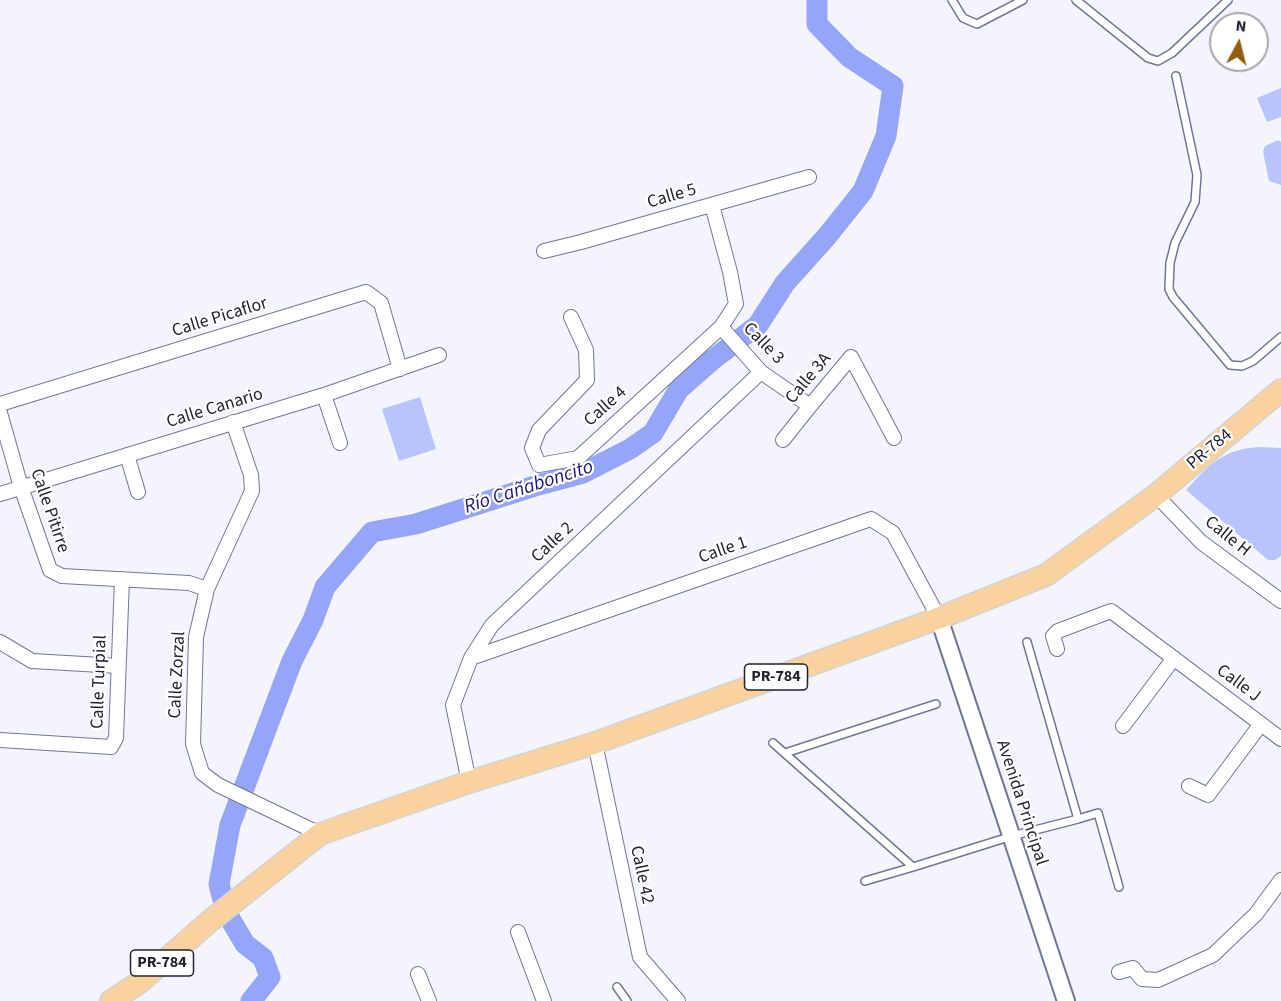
<!DOCTYPE html>
<html>
<head>
<meta charset="utf-8">
<style>
	body { margin:0 }
	#map { position:relative; width:1281px; height:1001px; overflow:hidden; background:#f4f5fc; font-family:"Source Sans 3",sans-serif }
	canvas { display:block }
	.north { position:absolute; left:1209px; top:12px; width:60px; height:60px; box-sizing:border-box; background:#fff; border:2px solid #a6a7ac; border-radius:50%; rotate:7deg; font-size:16px; font-weight:700; line-height:24px; text-align:center; color:#21232f }
	.north::after { content:''; display:block; margin:auto; width:21px; height:27px; background:#91600f; clip-path:polygon(50% 0,100% 100%,50% 72%,0 100%) }
</style>
</head>
<body>
<div id="map">
<canvas width="1281" height="1001"></canvas>
<div class="north">N</div>
</div>
<script>
const ctx = document.querySelector('canvas').getContext('2d');
ctx.lineJoin = 'round';
function paint(path, color) { ctx.fillStyle = color; ctx.fill(path, 'evenodd'); }
function trace(path, color, width, dash) { ctx.strokeStyle = color; ctx.lineWidth = width; ctx.lineCap = dash ? 'butt' : 'round'; ctx.setLineDash(dash || []); ctx.stroke(path); }
function label(font, color, halo, rows, align = 'center') {
  ctx.font = font + ' "Source Sans 3",sans-serif'; ctx.lineWidth = 4.5; ctx.setLineDash([]); ctx.textBaseline = 'middle'; ctx.strokeStyle = halo; ctx.fillStyle = color; for (const [text, x, y, turn = 0] of rows) {
    ctx.save(); ctx.translate(x, y); ctx.rotate((+turn || 0) * Math.PI / 180); ctx.textAlign = isNaN(turn) ? turn : align; if (halo) ctx.strokeText(text, 0, 0); ctx.fillText(text, 0, 0); ctx.restore();
  }
}
paint(new Path2D(`
	M1281 88V117L1267 122 1257 98Z
	M1278 140 1281 142V185L1269 181 1263 152 1265 146Z
	M420 397 436 449 399 461 382 409Z
	M1260 447 1281 448V556L1275 560H1268L1186 490C1210 464 1223 449 1260 447Z`), '#b8c4fe');
trace(new Path2D(`
	M251 1001 270 977 263 958 245 944 226 912 219 884 230 825 292 661 313 620 325 587 372 532 416 524 538 485 583 473 630 449 653 433 679 389 711 361 758 325 785 283 828 235 863 191 886 136 893 86 849 57 817 24V0`), '#95a5fa', 21);
const service = new Path2D(`
	M952 0 963 18 977 24 1023 0
	M1076 0 1148 58 1158 61 1172 53 1228 0
	M1176 76 1197 175 1195 202 1175 243 1170 263 1169 289 1173 297 1230 365 1242 366 1253 361 1281 337
	M1027 642 1078 819 1098 813 1119 887
	M773 743 913 867 1012 836 1078 819
	M785 753 936 704
	M865 881 913 867
	M617 987 627 1001`);
const minor = new Path2D(`
	M544 251 581 242 809 177
	M571 317 586 350 587 380 539 430 532 448 539 465 578 458 721 327 736 304 730 272 712 205
	M721 327 761 372 810 406
	M324 395 340 443
	M0 404 366 292 381 303 400 369
	M0 413 21 487 50 570 62 576 189 583 207 589
	M233 422 251 475 252 491 207 589 196 637 193 744 202 773 218 785 320 834
	M783 440 810 406 851 357 894 438
	M127 455 138 492
	M0 494 324 395 439 355
	M1156 495 1201 542 1281 601
	M0 642 32 661 118 666
	M1057 649 1053 636 1058 631 1111 611 1281 739
	M471 658 871 519 893 533 939 618
	M1123 726 1174 658
	M0 740 111 747 116 738 122 579
	M595 743 640 957 678 1001
	M469 782 453 705 471 658 492 625 761 372
	M1189 786 1208 795 1261 724
	M518 932 544 1001
	M1119 972 1133 968 1142 979 1158 980 1213 955 1256 914 1281 880
	M418 974 429 1001`);
const tertiary = new Path2D(`
	M939 618 1066 1001`);
const primary = new Path2D(`
	M111 1001 140 982 210 921 320 834 469 782 595 743 939 618 1046 575 1156 495 1281 390`);
trace(service, '#717793', 10);
trace(minor, '#717793', 16);
trace(tertiary, '#717793', 20);
trace(primary, '#d3d3d5', 24);
trace(service, '#fff', 7);
trace(minor, '#fff', 14);
trace(tertiary, '#fff', 16);
trace(primary, '#fad29d', 21);
for (const [x, y, w] of [
	[776,677,63],
	[162,963,63]
]) { const box = new Path2D(); box.roundRect(x - w / 2, y - 13, w, 26, 4.5); ctx.fillStyle = '#fff'; ctx.fill(box); trace(box, '#21232f', 1.5); }
label('bold 16px', '#21232f', null, [
	["PR-784",776,677],
	["PR-784",162,963]
]);
label('18px', '#21232f', '#fff', [
	["Calle 5",672,197,-16],
	["Calle Picaflor",220,318,-17],
	["Calle 3",763,344,46],
	["Calle 3A",809,379,-50],
	["Calle 4",606,407,-42],
	["Calle Canario",215,409,-17],
	["PR-784",1210,450,-40],
	["Calle Pitirre",49,511,71],
	["Calle H",1227,537,39],
	["Calle 2",553,543,-43],
	["Calle 1",723,551,-19],
	["Calle Zorzal",178,675,-87],
	["Calle Turpial",100,682,-88],
	["Calle J",1238,684,37],
	["Avenida Principal",1021,803,72],
	["Calle 42",641,875,78]
]);
label('italic 20px', '#1e1778', '#fff', [
	["Río Cañaboncito",529,488,-18]
]);
</script>
</body>
</html>
